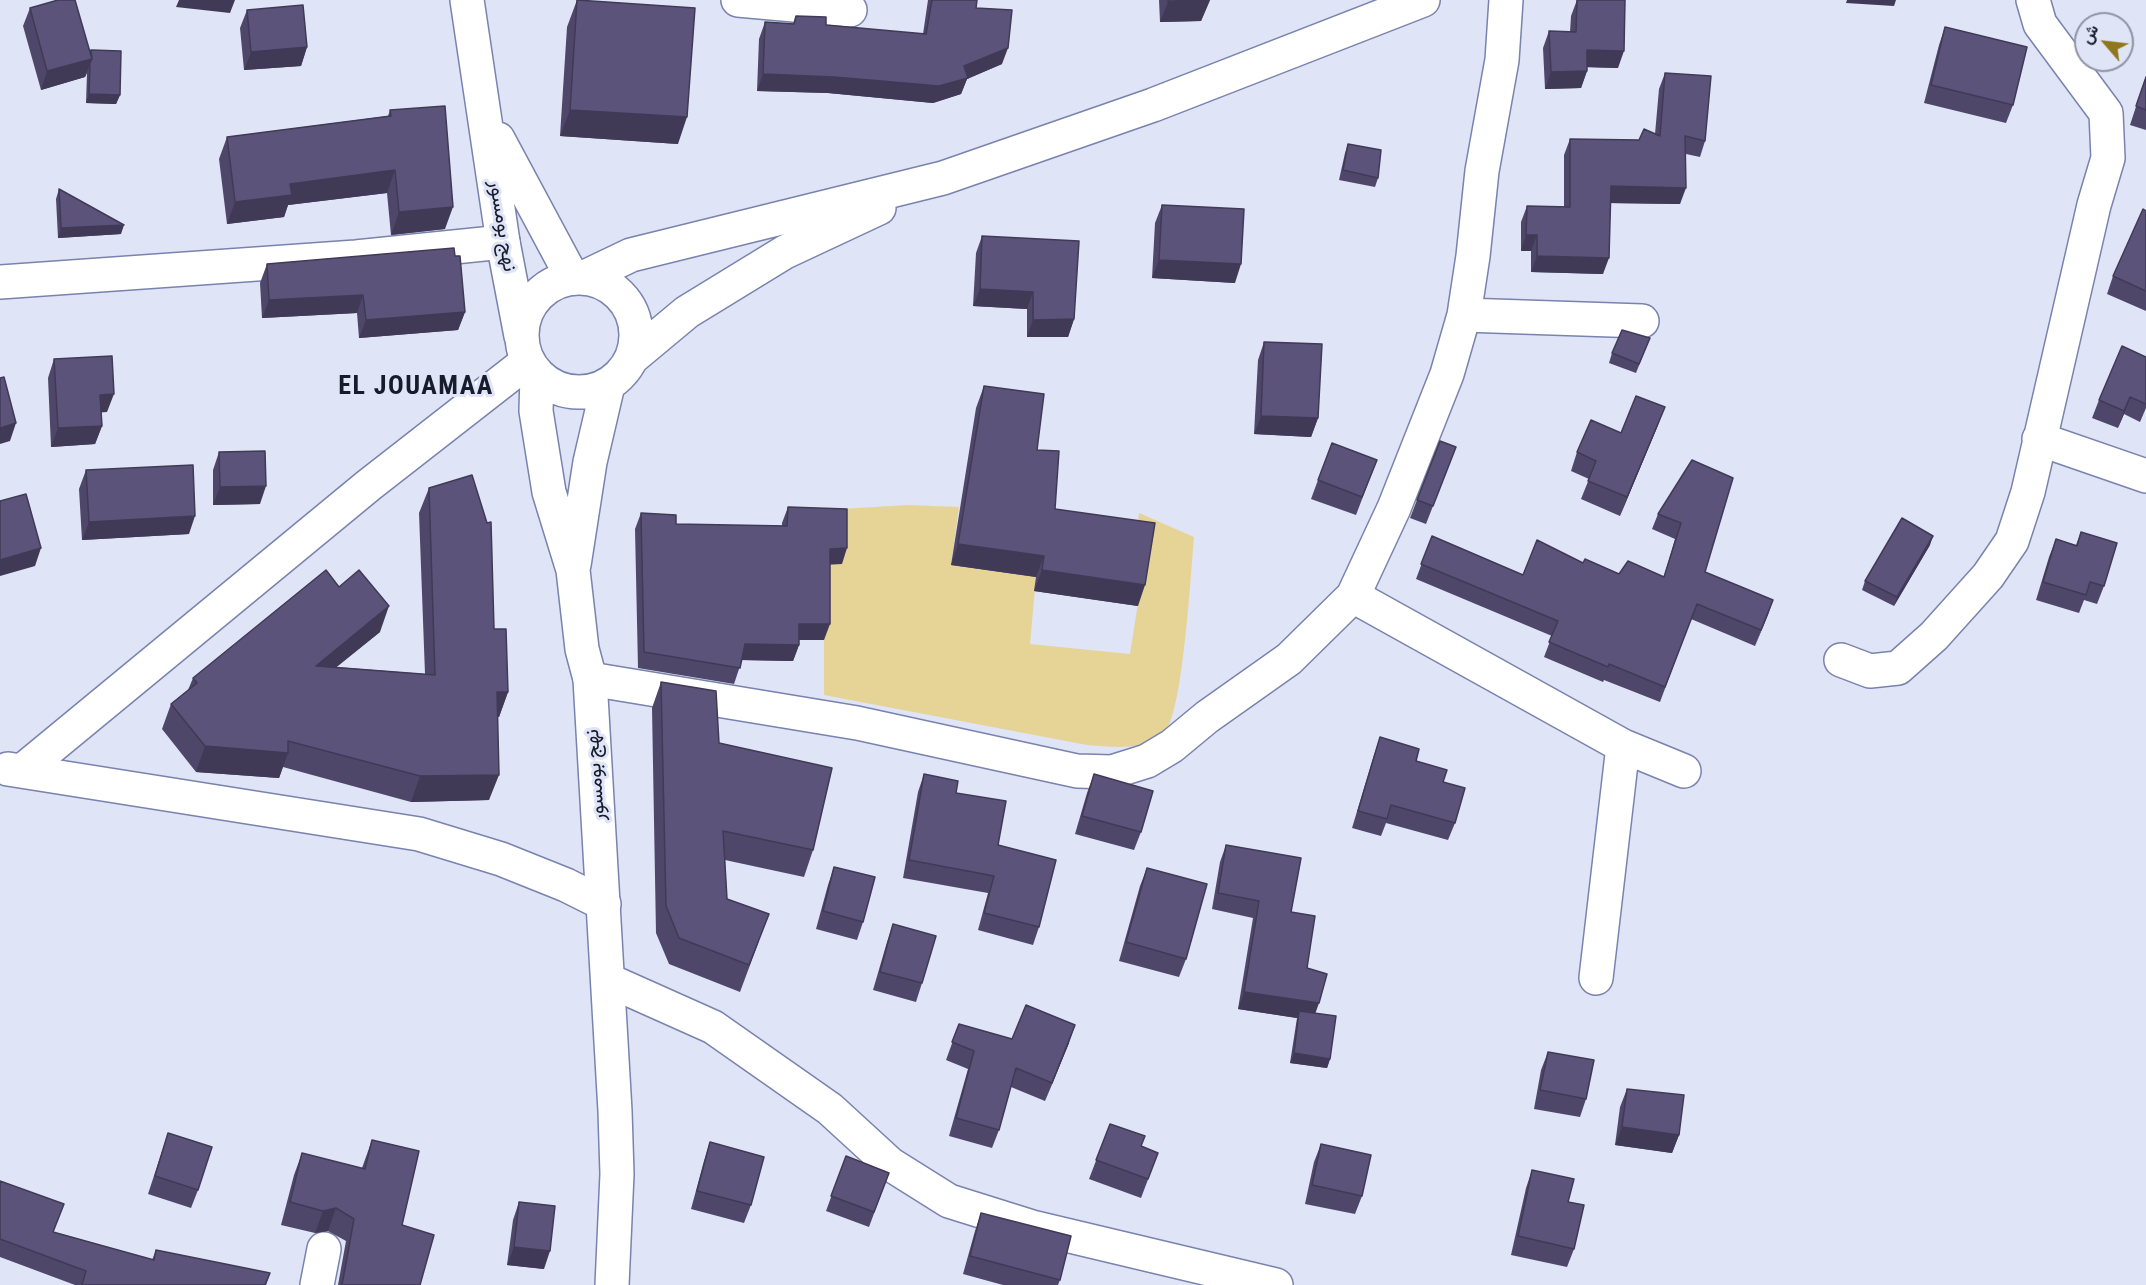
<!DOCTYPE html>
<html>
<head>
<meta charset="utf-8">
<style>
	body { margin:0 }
	#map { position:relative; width:2146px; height:1285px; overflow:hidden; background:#dfe4f7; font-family:"Roboto Condensed",Vazirmatn,sans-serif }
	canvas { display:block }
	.north { position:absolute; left:2074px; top:12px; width:60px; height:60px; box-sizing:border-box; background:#dfe4f7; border:2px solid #8f94a5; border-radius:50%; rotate:298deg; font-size:16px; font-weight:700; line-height:24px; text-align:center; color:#171b2b }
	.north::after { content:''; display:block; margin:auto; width:21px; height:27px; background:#8e771c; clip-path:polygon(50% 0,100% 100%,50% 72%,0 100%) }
</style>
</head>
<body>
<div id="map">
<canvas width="2146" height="1285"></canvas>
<div class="north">ش</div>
</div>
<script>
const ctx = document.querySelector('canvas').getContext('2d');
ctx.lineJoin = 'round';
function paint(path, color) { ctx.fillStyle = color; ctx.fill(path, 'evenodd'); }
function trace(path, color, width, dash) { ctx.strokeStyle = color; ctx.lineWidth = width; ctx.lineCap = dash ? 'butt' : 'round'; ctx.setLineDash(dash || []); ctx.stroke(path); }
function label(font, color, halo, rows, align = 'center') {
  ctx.font = font + ' "Roboto Condensed",Vazirmatn,sans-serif'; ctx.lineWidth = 6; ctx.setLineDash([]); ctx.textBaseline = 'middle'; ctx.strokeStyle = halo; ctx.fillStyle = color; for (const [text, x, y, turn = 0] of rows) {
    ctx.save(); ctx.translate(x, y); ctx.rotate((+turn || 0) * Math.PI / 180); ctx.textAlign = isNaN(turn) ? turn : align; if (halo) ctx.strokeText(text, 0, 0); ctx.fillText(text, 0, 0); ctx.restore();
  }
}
paint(new Path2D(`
	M908 505 959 507 951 565 1036 577 1030 644 1130 654 1147 545 1135 542 1139 513 1194 537C1191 569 1183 713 1165 731 1144 752 1114 747 1087 745L824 695V510Z`), '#e6d497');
const minor = new Path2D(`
	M738 0 850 10
	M0 282 356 257 503 242
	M1464 315 1642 321
	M2039 439 2146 476
	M1353 596 1623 746 1684 771
	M1841 660 1870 671 1898 668 1934 636 1988 576 2012 541 2028 492 2094 205 2108 158 2106 113 2040 24 2033 0
	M590 679 857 723 1077 771 1112 772 1147 761 1172 746 1207 717 1289 659 1353 596 1394 508 1447 374 1464 315 1473 256 1482 171 1502 60 1506 0
	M8 769 419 834 501 859 566 885 604 904
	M22 771 369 485 528 361
	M1596 978 1623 746
	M610 981 713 1027 830 1109 890 1164 949 1201 1032 1227 1276 1285
	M317 1285 324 1249`);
const secondary = new Path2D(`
	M467 0 503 242 521 336
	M498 139 572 277
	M585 277 631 255 943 178 1153 105 1423 0
	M522 335a57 57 0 1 1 114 0a57 57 0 1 1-114 0Z
	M633 357 687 312 785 252 879 208
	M537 374 536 411 549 492 573 570 582 649 590 679 615 1111 617 1174 612 1285
	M574 565 590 462 608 385`);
trace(minor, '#7983ad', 36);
trace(secondary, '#7983ad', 36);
trace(minor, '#fff', 33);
trace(secondary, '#fff', 33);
paint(new Path2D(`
	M577 0 678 144 560 136 567 27Z
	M928 0H977L976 8 1002 64 967 79 961 94 933 103 828 93 757 91 759 39 765 22 793 24 796 16 826 25 923 34Z
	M1159 0H1210L1201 21 1160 22Z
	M1577 0 1618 68 1587 67V71L1581 88 1545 89 1543 48 1549 31 1570 32 1571 16Z
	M30 8 90 52 91 50 120 95 116 104 86 103 87 73 85 77 41 90 23 26Z
	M247 10 307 47 301 66 244 70 240 28Z
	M1945 27 2013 105 2006 123 1924 103 1939 45Z
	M1665 73 1705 141 1700 157 1686 154 1680 204 1610 203 1603 274 1531 272V251H1521V222L1527 206 1564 207V155L1570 139 1639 140 1655 134 1659 89Z
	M2146 76V130L2130 125Z
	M390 110 445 229 391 235 387 193 288 205 284 217 227 224 219 159 227 137 388 116Z
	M1348 144 1378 178 1375 187 1339 180 1345 153Z
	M59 189 121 234 58 238 56 199Z
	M1162 205 1235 283 1152 278 1155 223Z
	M2146 211V311L2107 294 2113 276Z
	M982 236 1074 319 1068 337H1027V309L973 306 976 253Z
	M455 256 465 312 458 330 359 338 357 313 262 318 260 283 267 264Z
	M1650 338 1636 373 1609 363 1612 353Z
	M1264 342 1318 418 1311 437 1254 434 1258 360Z
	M2146 357V408L2140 422 2124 414 2118 428 2092 418 2099 400Z
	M54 359 107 412H101L102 426 95 444 51 447 48 378Z
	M984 386 1037 450 1055 509 1138 606 1034 591 1036 577 951 565 976 408Z
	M1658 425 1620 516 1581 499 1589 479 1571 471 1577 452 1621 433Z
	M1456 447 1426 524 1410 518 1417 500Z
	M219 452 260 504 213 505V470Z
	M1377 460 1356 515 1311 499 1318 480Z
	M1692 460 1705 572 1773 600 1755 646 1691 619 1660 702 1604 680 1603 682 1544 657 1552 636 1416 579 1432 536 1523 575 1583 563 1619 574 1664 577 1675 539 1652 529 1658 514Z
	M86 470 189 534 82 540 79 489Z
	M429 488 494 629 508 692 499 717H498L489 800 411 802 283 767 279 778 196 772 162 729 171 704 188 690 193 678 339 587 380 632 336 667 425 674 419 513Z
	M788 507 842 564H830L824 640H799V645L793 661 742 660 734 684 638 668 635 529 641 513 676 524 782 526V523Z
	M2081 532 2104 586 2097 604 2084 600 2079 613 2036 600 2049 557 2056 539 2076 545Z
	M1930 545 1894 606 1862 590 1865 581Z
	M661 682 719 743 813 850 804 877 725 860 727 899 759 941 740 992 669 964 656 933 652 708Z
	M1380 737 1416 761 1443 782 1455 823 1448 840 1386 823 1381 836 1352 828 1374 755Z
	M924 774 956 793 998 845 1039 927 1033 945 978 930 988 893 903 878 918 792Z
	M1094 774 1141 832 1134 850 1075 834 1087 793Z
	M1226 845 1291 912 1307 968 1315 1013 1330 1059 1327 1068 1290 1063 1297 1018 1238 1009 1253 918 1212 909 1220 862Z
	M834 867 863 922 857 940 816 929 828 885Z
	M1147 868 1186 959 1179 977 1119 961 1140 886Z
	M893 924 922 983 916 1002 873 990 887 942Z
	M959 1024 1012 1039 1069 1043 1045 1101 1011 1087 999 1130 992 1148 949 1136 968 1069 946 1060Z
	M1548 1052 1586 1099 1580 1117 1534 1109 1541 1070Z
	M1627 1089 1679 1135 1672 1153 1615 1145 1620 1107Z
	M1110 1124 1141 1146 1158 1153 1141 1198 1089 1179Z
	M168 1133 198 1190 191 1208 148 1194Z
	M372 1140 402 1225 420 1285H338L346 1241 328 1231 315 1233 281 1225 294 1175 302 1153 362 1168Z
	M710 1142 751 1205 744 1223 691 1209 704 1161Z
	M1321 1144 1362 1196 1355 1214 1305 1204 1314 1162Z
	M846 1156 889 1173 869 1227 826 1211Z
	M1532 1170 1568 1202 1574 1249 1567 1267 1511 1255 1526 1188Z
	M0 1181 54 1232 152 1260 156 1250 270 1273 266 1285H75L0 1257Z
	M519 1202 544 1269 507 1265 513 1220Z
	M981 1213 1060 1280 1058 1285H1003L963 1274 975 1231Z`), '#4f476a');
paint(new Path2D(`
	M179 0H235L230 13 176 7Z
	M1210 0 1201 21 1160 22 1168 2Z
	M1847 0H1896L1894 6 1846 3Z
	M307 47 301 66 244 70 251 52Z
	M1008 48 1002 64 967 79 961 94 933 103 828 93 757 91 763 74 834 77 964 66Z
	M1587 50 1624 51 1618 68 1581 67Z
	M92 59 85 77 41 90 47 71Z
	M1587 71 1581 88 1545 89 1551 72Z
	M89 94 120 95 116 104 86 103Z
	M570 110 687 117 678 144 560 136Z
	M395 170 387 193 288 205 284 217 227 224 235 202 290 184Z
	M1611 186 1686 188 1680 204 1605 203Z
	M453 207 445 229 391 235 399 212Z
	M124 225 121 234 58 238 61 228Z
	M1526 235H1537L1531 251H1521Z
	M1537 256 1609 258 1603 274 1531 272Z
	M1159 260 1241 264 1235 283 1152 278Z
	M980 289 1033 292 1027 309 973 306Z
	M363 295 357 313 262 318 269 300Z
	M465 312 458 330 359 338 366 320Z
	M1074 319 1068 337H1027L1033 320Z
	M114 394 107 412 94 413 100 395Z
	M2130 397 2124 414 2118 428 2124 411Z
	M1665 407 1658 425 1620 516 1627 497Z
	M1261 416 1318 418 1311 437 1254 434Z
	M16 423 10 441 0 444V428Z
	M102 426 95 444 51 447 58 428Z
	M266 486 260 504 213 505 220 487Z
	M195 516 189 534 82 540 89 522Z
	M1933 536 1930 545 1894 606 1897 597Z
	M958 544 1044 556 1036 577 951 565Z
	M41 548 35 566 0 576V560Z
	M847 548 842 564 824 565 830 549Z
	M1042 570 1145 585 1138 606 1034 591Z
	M1773 600 1768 615 1755 646 1761 630Z
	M389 606 380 632 307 691 316 666Z
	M799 624H830L824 640H793Z
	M745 644 799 645 793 661 740 660Z
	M497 692H508L499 717H488Z
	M205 746 288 753 279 778 196 772Z
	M499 775 489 800 411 802 420 776Z
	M1244 992 1319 1003 1313 1020 1299 1011 1297 1018 1238 1009Z
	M1075 1025 1069 1043 1045 1101 1052 1083Z
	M1294 1053 1330 1059 1327 1068 1290 1063Z
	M1622 1127 1679 1135 1672 1153 1615 1145Z
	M336 1208 328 1231 315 1233 323 1211Z
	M514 1247 550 1251 544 1269 507 1265Z`), '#403a56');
const building = new Path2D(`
	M58 0H75L92 59 47 71 30 8Z
	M577 0 695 8 687 117 570 110Z
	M932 0H977L976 8 1012 10 1008 48 964 66 968 78 939 86 834 77 763 74 765 22 794 24 796 16 826 17V25L926 34Z
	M1168 0H1205L1168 2Z
	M1577 0H1625L1624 51 1587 50V71L1551 72 1549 31 1576 32Z
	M303 5 307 47 251 52 247 10Z
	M1945 27 2027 47 2013 105 1931 85Z
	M91 50 121 51 120 95 89 94 90 63 92 59Z
	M1665 73 1711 76 1705 141 1685 136 1686 188 1611 186 1609 258 1537 256V235H1526L1527 206 1570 207V139L1639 140 1644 129 1660 136Z
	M2146 77V110L2136 106Z
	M445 106 453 207 399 212 395 170 290 184 292 195 235 202 227 137 391 116 390 110Z
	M1348 144 1381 150 1378 178 1343 170Z
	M59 189 124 225 61 228Z
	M1162 205 1244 209 1241 264 1159 260Z
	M2143 209 2146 211V291L2113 276Z
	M982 236 1079 241 1074 319 1033 320V292L980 289Z
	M454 248 455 256H460L465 312 366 320 363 295 269 300 267 264Z
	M1622 330 1650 338 1639 364 1612 353Z
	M1264 342 1322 344 1318 418 1261 416Z
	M2122 346 2146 357V404L2130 397 2124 411 2099 400Z
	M112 356 114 394 100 395 102 426 58 428 54 359Z
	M4 377 16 423 0 428V378Z
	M984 386 1044 394 1037 450 1059 451 1055 509 1155 523 1145 585 1042 570 1044 556 958 544Z
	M1636 396 1665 407 1627 497 1588 481 1596 461 1577 452 1591 420 1621 433Z
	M1440 441 1456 447 1433 506 1417 500Z
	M1332 443 1377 460 1362 497 1318 480Z
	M265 451 266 486 220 487 219 452Z
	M1692 460 1733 478 1705 572 1773 600 1761 630 1697 604 1665 687 1609 664 1608 667 1549 642 1558 621 1421 564 1432 536 1523 575 1537 540 1583 563 1585 559 1619 574 1628 561 1664 577 1681 523 1658 514Z
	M193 465 195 516 89 522 86 470Z
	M472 475 487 523 491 522 494 629H506L508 692H497L499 775 420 776 288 741V753L205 746 171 704 197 683 193 678 326 570 339 587 359 570 389 606 316 666 435 675 429 488Z
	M26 494 41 548 0 560V501Z
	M788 507 847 509V548L830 549V624H799V645L745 644 740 668 644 652 641 513 676 515V524L787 526Z
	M1902 518 1933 536 1897 597 1865 581Z
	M2081 532 2117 543 2104 586 2090 582 2086 595 2043 582 2056 539 2077 546Z
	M661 682 716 691 719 743 832 768 813 850 723 831 727 899 769 914 749 965 679 938 666 906Z
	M1380 737 1419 749 1416 761 1447 770 1443 782 1465 788 1455 823 1391 805 1387 819 1358 811Z
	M924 774 958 781 956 793 1006 801 998 845 1056 860 1039 927 984 913 994 876 909 860Z
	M1094 774 1153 791 1141 832 1082 816Z
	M1226 845 1301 858 1291 912 1315 916 1307 968 1327 974 1319 1003 1244 992 1259 901 1218 893Z
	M834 867 875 877 863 922 823 911Z
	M1147 868 1207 884 1186 959 1126 942Z
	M893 924 936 936 922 983 880 972Z
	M1026 1005 1075 1025 1052 1083 1016 1068 999 1130 956 1118 974 1051 952 1042 959 1024 1012 1039Z
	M1299 1011 1336 1016 1330 1059 1294 1053Z
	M1548 1052 1594 1060 1586 1099 1540 1090Z
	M1627 1089 1684 1095 1679 1135 1622 1127Z
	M1110 1124 1145 1136 1141 1146 1158 1153 1148 1179 1096 1160Z
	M168 1133 212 1147 198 1190 155 1176Z
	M372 1140 419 1151 402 1225 434 1235 420 1285H342L354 1219 336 1208 323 1211 290 1202 302 1153 365 1169Z
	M710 1142 764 1157 751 1205 697 1191Z
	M1321 1144 1371 1155 1362 1196 1312 1185Z
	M846 1156 889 1173 874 1212 831 1196Z
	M1532 1170 1574 1179 1568 1202 1584 1205 1574 1249 1518 1236Z
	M0 1181 64 1204 53 1232 154 1260 156 1250 270 1273 265 1285H82L86 1271 0 1239Z
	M519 1202 555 1206 550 1251 514 1247Z
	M981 1213 1071 1236 1060 1280 970 1256Z`);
paint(building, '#5c537b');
trace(building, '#403a56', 1.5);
label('20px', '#171b2b', '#dfe4f7', [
	["نهج بومسور",502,226,81],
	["نهج بومسور",596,775,-94]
]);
ctx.letterSpacing = '1.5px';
label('bold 26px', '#171b2b', '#dfe4f7', [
	["EL JOUAMAA",416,387]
]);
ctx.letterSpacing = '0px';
</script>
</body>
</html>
